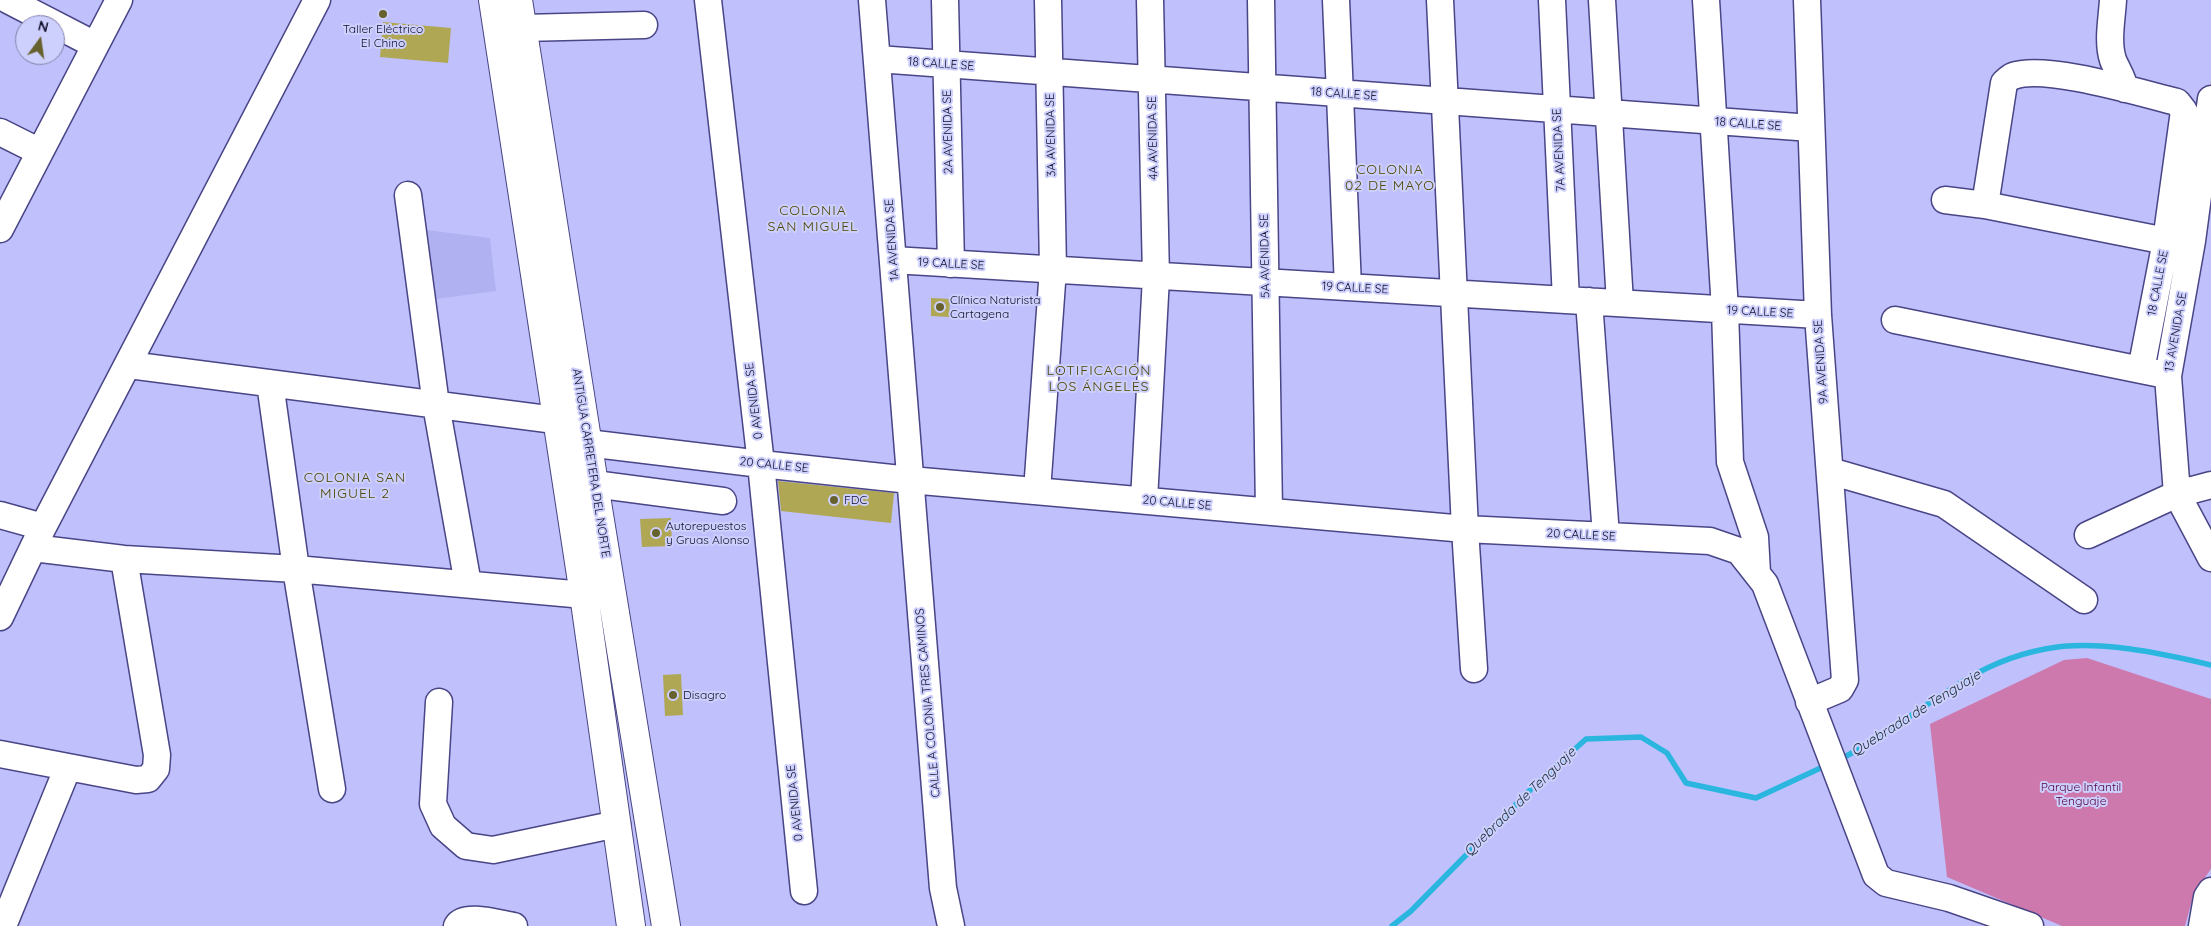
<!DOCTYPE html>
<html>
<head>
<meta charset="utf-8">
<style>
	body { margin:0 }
	#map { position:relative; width:2211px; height:926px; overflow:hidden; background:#bfc0fc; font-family:Quicksand,sans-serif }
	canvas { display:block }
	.north { position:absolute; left:15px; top:15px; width:50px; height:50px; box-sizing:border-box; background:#cdcffd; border:1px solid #8283a9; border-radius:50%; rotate:14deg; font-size:14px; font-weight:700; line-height:20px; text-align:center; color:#12102b }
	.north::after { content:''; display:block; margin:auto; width:18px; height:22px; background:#67612e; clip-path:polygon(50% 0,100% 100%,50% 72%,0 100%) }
</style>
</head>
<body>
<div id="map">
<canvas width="2211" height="926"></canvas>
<div class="north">N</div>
</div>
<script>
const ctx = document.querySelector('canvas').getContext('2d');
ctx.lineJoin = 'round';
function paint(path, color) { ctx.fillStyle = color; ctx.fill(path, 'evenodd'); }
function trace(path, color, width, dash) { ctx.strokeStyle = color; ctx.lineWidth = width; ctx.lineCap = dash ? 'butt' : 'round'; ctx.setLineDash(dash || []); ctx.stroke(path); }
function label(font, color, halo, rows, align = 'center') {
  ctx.font = font + ' Quicksand,sans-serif'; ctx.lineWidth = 4; ctx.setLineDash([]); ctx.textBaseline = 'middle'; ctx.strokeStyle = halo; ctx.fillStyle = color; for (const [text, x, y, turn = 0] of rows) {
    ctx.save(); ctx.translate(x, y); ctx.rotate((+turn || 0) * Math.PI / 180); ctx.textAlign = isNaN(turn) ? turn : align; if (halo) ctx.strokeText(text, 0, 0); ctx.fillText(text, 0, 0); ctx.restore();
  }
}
paint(new Path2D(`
	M418 229 490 238 496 291 428 300Z`), '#b0b1f1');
paint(new Path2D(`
	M2087 658 2211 699V869L2194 893 2185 926H2062L1947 877 1930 724 2064 660Z`), '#ce79ad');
trace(new Path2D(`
	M1838 760C1879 741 1915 711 1954 687 1981 669 2013 655 2045 649 2096 639 2161 653 2211 665
	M1392 926 1411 911 1534 786 1586 739 1641 737 1667 753 1686 783 1756 798 1827 765`), '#2bb6df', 5.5);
paint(new Path2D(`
	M383 22 451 28 448 63 380 57Z
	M931 298 950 299 949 317 931 316Z
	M778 481 894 493 891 523 781 511Z
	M671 518 672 546 642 547 640 519Z
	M681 674 683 715 665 716 663 675Z`), '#afa754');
const minor = new Path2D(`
	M8 0 95 45
	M708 0 761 464 804 891
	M872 0 943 888 951 926
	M945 0 951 264
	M1261 0 1269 511
	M1336 0 1348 287
	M1440 0 1465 529 1474 669
	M1552 0 1566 300
	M1602 0 1620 303
	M1706 0 1725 310 1730 462 1755 537 1757 573
	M1807 0 1818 315 1845 680 1840 689 1809 702
	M2113 0C2112 18 2107 42 2113 60 2117 70 2123 78 2125 89
	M523 28 644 25
	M878 59 1811 128
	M2211 99 2192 241 2168 376 2177 494 2211 558
	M0 132 40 152
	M408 195 436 405 468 584
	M1945 200 1985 205 2166 241 2141 370
	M1985 205 2004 83C2007 80 2010 77 2013 76 2046 64 2140 93 2177 102L2184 111 2166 241
	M0 229 119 0
	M893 260 1818 315
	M1589 301 1606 536
	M1895 320 2156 373
	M129 365 555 420
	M270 383 296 569 332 789
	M587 443 761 464 910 480 1465 529 1710 541 1739 551 1765 584 1876 875 1886 883 1949 898 2030 926
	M1830 471 1944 504 2084 600
	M594 484 723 501
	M1037 491 1053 269 1048 0
	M1144 500 1156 277 1150 0
	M0 515 43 527
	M2088 535 2177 494 2211 485
	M33 548 124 559 296 569 584 595
	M0 617 43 527 317 0
	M439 702 433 804 443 826 466 846 493 850 617 824
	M0 754 136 780 148 779 156 769 157 755 124 559
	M3 926 68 767
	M457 926C465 913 500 924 514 926
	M2202 926 2207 897 2211 891`);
const major = new Path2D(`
	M493 0 584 595 631 926
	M518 0 594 484 666 926`);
trace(minor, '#494586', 29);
trace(major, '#494586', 30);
trace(minor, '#fff', 26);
trace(major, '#fff', 28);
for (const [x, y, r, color] of [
	[383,14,5,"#67612e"],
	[940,307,5,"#67612e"],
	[834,500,5,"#67612e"],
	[656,533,5,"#67612e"],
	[673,695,5,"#67612e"]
]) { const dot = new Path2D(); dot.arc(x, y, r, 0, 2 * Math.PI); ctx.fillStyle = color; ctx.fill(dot); trace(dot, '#cdcffd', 2); }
label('12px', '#12102b', '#cdcffd', [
	["Taller Eléctrico",383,29,"center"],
	["El Chino",383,43,"center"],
	["Clínica Naturista",950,300],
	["Cartagena",950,314],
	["FDC",844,500],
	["Autorepuestos",666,526],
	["y Gruas Alonso",666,540],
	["Disagro",683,695]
], 'left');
label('12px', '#12102b', '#cdcffd', [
	["18 CALLE SE",941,64,4],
	["18 CALLE SE",1344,94,4],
	["18 CALLE SE",1748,124,4],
	["2A AVENIDA SE",948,132,-91],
	["3A AVENIDA SE",1051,135,-91],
	["4A AVENIDA SE",1153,138,-91],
	["7A AVENIDA SE",1559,150,-93],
	["1A AVENIDA SE",892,240,-94],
	["5A AVENIDA SE",1265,256,-91],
	["19 CALLE SE",951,264,3],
	["18 CALLE SE",2158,283,-79],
	["19 CALLE SE",1355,288,3],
	["19 CALLE SE",1760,312,3],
	["13 AVENIDA SE",2176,332,-80],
	["9A AVENIDA SE",1821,362,-94],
	["0 AVENIDA SE",754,401,-97],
	["ANTIGUA CARRETERA DEL NORTE",591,463,81],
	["20 CALLE SE",774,465,6],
	["20 CALLE SE",1177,503,5],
	["20 CALLE SE",1581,535,3],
	["CALLE A COLONIA TRES CAMINOS",928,703,-95],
	["0 AVENIDA SE",795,803,-96]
]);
label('12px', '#4f0039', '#cdcffd', [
	["Parque Infantil",2081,787],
	["Tenguaje",2081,801]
]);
ctx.letterSpacing = '1px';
label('14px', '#504908', '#cdcffd', [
	["COLONIA",1390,170],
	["02 DE MAYO",1390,186],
	["COLONIA",813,211],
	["SAN MIGUEL",813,227],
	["LOTIFICACIÓN",1099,371],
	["LOS ÁNGELES",1099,387],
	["COLONIA SAN",355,478],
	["MIGUEL 2",355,494]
]);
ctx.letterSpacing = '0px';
label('italic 14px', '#182d35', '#cdcffd', [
	["Quebrada de Tenguaje",1916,713,-32],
	["Quebrada de Tenguaje",1520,802,-44]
]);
</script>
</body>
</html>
